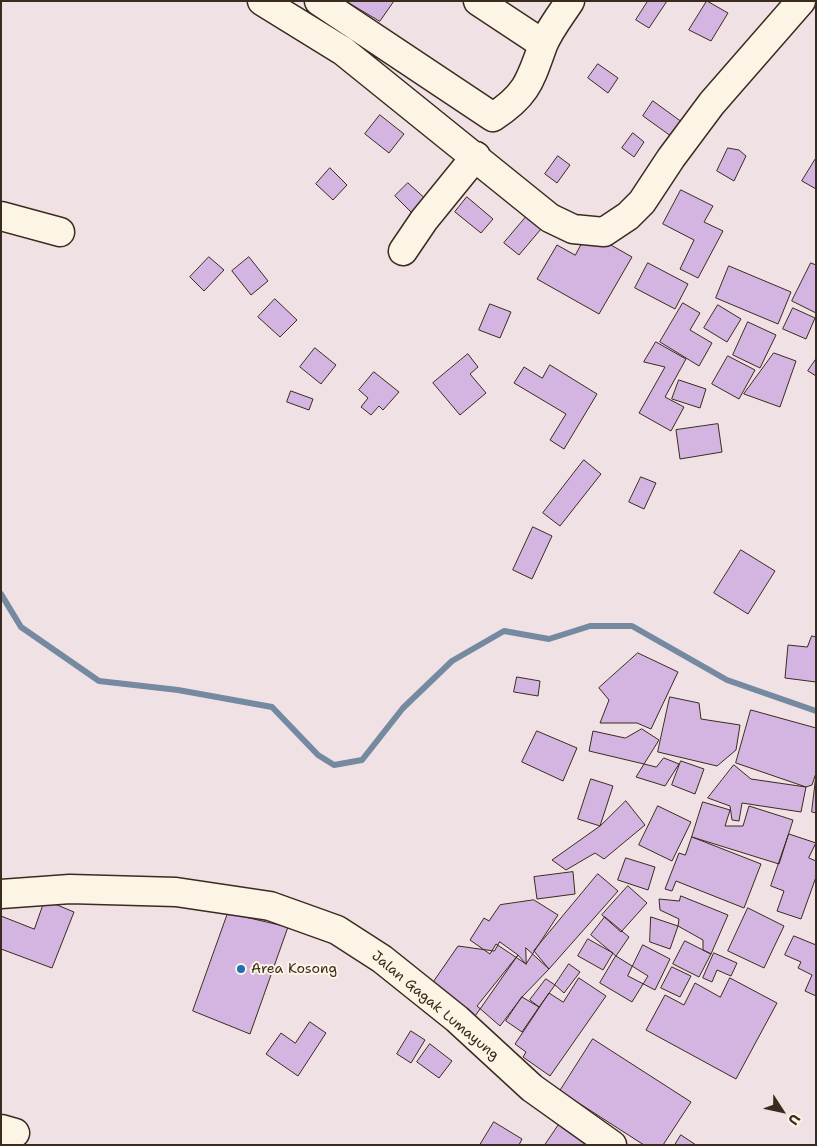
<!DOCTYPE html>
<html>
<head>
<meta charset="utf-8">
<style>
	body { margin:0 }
	#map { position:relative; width:817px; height:1146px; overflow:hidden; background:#f0e2e4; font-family:"Shantell Sans",sans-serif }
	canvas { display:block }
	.frame { position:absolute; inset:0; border:2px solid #3b2a1e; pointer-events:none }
	.north { position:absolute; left:757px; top:1086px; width:50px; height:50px; -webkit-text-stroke:4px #fcf5e5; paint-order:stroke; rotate:125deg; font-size:14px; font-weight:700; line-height:20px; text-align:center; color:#3b2a1e }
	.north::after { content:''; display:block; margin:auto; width:18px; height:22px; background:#3b2a1e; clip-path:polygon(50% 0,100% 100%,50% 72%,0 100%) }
</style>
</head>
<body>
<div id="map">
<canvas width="817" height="1146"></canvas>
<div class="frame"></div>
<div class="north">U</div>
</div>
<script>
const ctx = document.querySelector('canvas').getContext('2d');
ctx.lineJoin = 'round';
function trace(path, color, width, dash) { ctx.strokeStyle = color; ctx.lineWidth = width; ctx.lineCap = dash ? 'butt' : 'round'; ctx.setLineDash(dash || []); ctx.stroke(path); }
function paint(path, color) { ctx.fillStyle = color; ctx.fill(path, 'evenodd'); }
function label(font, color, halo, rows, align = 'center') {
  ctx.font = font + ' "Shantell Sans",sans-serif'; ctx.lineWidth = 4; ctx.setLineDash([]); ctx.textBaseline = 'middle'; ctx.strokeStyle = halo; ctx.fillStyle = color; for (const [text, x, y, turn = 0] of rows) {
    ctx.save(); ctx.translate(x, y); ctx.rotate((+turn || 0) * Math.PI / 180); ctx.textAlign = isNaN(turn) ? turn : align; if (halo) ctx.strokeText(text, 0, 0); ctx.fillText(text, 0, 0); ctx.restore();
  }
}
trace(new Path2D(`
	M1 594 21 627 99 681 178 690 272 707 318 755 334 765 362 760 403 708 452 661 504 631 549 639 590 626H632L727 680 816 711`), '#758aa0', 6);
const building = new Path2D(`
	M346 1H394L380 21Z
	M648 1H667L649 28 636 20Z
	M707 1 728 13 711 41 689 30Z
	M598 64 618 78 608 93 588 78Z
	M653 101 686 125 675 139 643 116Z
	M380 115 404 134 389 153 365 134Z
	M633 133 644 142 634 157 622 148Z
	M728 148 739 150 746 156 734 181 717 171Z
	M558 156 570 165 557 183 545 174Z
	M816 158V189L802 181Z
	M330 168 347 185 333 200 316 184Z
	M408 183 429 202 416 217 395 196Z
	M681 190 713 206 704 222 723 231 698 278 680 269 694 240 663 224Z
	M467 197 493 219 481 233 455 212Z
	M526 217 541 229 519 255 504 243Z
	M588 232 632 257 599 314 537 279 557 245 575 255Z
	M209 257 224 270 204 291 190 277Z
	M249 257 268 281 251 295 232 271Z
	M648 263 688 284 675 309 635 288Z
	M811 263 816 265V313L792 301Z
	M729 266 791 292 778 324 716 298Z
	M275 299 297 320 280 337 258 317Z
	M683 303 700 313 690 330 712 343 699 366 660 342Z
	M490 304 511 312 500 338 479 330Z
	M718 305 741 319 727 342 704 328Z
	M793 308 815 318 806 339 783 329Z
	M748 322 776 335 760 368 733 355Z
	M656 342 686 359 665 397 684 407 671 431 639 413 665 367 644 362Z
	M315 348 336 365 321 384 300 367Z
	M774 353 796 361 780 407 744 394Z
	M468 354 478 367 470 374 486 393 460 415 433 383Z
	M728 356 755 370 739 399 712 384Z
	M816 359V376L808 371Z
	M550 365 597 394 564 449 550 440 566 414 514 383 524 367 542 378Z
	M374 372 399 392 383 410 379 406 371 415 361 407 368 398 359 390Z
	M679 380 706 389 700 408 672 399Z
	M291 391 313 399 309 410 287 402Z
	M718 424 722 452 680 459 676 430Z
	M584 460 601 474 560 526 543 513Z
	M641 477 656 483 644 509 629 502Z
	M533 527 552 536 532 579 513 570Z
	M741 550 775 571 748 614 714 593Z
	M812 636 816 637V682L785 678 788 645 807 647Z
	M638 653 678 672 651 729 637 723H600L609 700 599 688Z
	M517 677 540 681 538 696 514 692Z
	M670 697 699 703 701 719 740 725 736 750 717 766 658 752Z
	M751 710 816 728V773L812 785 806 787 736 763Z
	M642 729 659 740 644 764 589 751 593 731 625 738Z
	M537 731 577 748 563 781 522 762Z
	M664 758 679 764 665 786 636 777 644 764 656 767Z
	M681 761 704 769 695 794 672 785Z
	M734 765 751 779 806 787 801 812 742 803 739 821 732 820 730 806 708 798Z
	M816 775V813L812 812Z
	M591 779 613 786 600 826 578 819Z
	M626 801 645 825 604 859 595 853 566 870 552 860 600 826Z
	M703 802 730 810 725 826H743L749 806 793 820 779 864 692 837Z
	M658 806 691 822 672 861 639 845Z
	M789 834 816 843V877L801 919 777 911 784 891 771 886Z
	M692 837 761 864 744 908 676 881 672 891 665 889 679 853 685 855Z
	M816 843V861L809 858Z
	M626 858 655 867 648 890 618 880Z
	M573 872 575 894 537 899 534 877Z
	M598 874 618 891 549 969 534 951Z
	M628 886 647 903 621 932 602 915Z
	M681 896 728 915 711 954 703 950V940L678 926 679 919 660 910 659 899 679 901Z
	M45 900 74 912 52 968 1 949V916L34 929Z
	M534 900 558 915 526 964 496 944 490 954 470 940 484 918 489 921 500 905Z
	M748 908 784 926 764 968 728 951Z
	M228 913 288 927 250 1034 193 1011Z
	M605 917 629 937 616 956 591 935Z
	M651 917 678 926 670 949 650 942Z
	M794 936 816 945V996L805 991 812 975 798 968 801 962 785 955Z
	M588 939 613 953 603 970 578 956Z
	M685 941 711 954 699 977 673 964Z
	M500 942 518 955 473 1019 429 988 458 946 494 951Z
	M643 945 670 959 655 990 628 976Z
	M526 948 549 969 522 997 500 1026 477 1006 518 955 526 964Z
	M714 953 737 963 731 976 717 970 712 982 703 978Z
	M616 956 648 976 632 1002 600 983Z
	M569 964 580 972 564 993 555 985Z
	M672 967 691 976 680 997 661 988Z
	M579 978 606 996 550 1076 523 1057 526 1052 515 1044 549 993 563 1002Z
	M730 978 777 1003 736 1079 646 1030 665 995 684 1005 695 983 720 997Z
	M546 979 555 985 539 1007 530 1000Z
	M522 997 539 1007 522 1032 506 1021Z
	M310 1022 326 1033 298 1076 266 1054 281 1033 295 1043Z
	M411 1031 425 1040 411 1063 397 1054Z
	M593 1039 691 1102 663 1145H644L560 1091Z
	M430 1044 452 1061 439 1078 417 1062Z
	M564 1117 591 1145H545Z
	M494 1122 522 1139 519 1145H480Z
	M681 1135 696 1145H675Z`);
paint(building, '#d4b4e0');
trace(building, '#3b2a1e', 1);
const minor = new Path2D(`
	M262 1 343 51 550 218 573 229 604 232 628 216 642 202 671 158 712 103 801 1
	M319 1 493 117C527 95 530 81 543 45 549 30 561 15 570 1
	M478 1 543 44
	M1 216 60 232
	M403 251 424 220 476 156
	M1 894 70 889 176 892 270 906 337 930 382 959 457 1019 532 1088 612 1145
	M1 1129 15 1133`);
trace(minor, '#3b2a1e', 31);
trace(minor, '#fcf5e5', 28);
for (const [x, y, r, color] of [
	[241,969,5,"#1f6fb2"]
]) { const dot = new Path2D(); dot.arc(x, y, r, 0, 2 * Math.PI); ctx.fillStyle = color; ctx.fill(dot); trace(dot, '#fcf5e5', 2); }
label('14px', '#3b2a1e', '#fcf5e5', [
	["Area Kosong",251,969]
], 'left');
label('14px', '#3b2a1e', '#fcf5e5', [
	["Jalan Gagak Lumayung",435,1006,40]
]);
</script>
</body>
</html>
